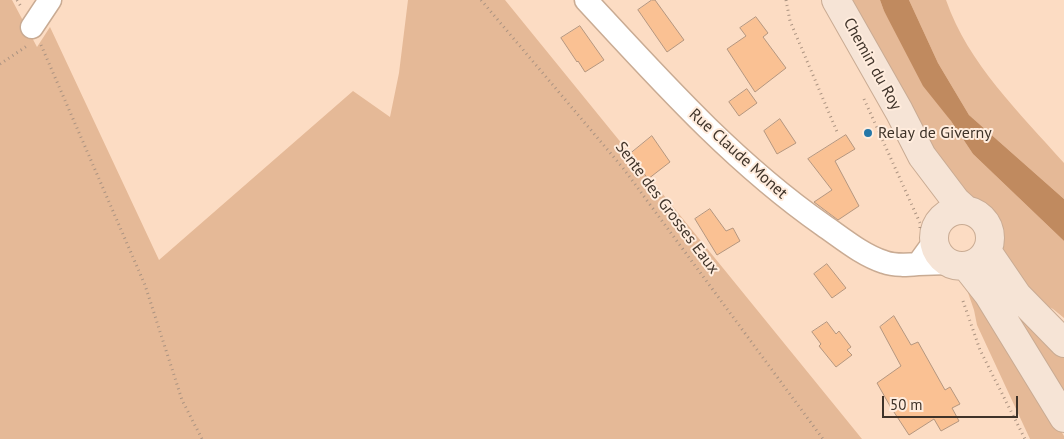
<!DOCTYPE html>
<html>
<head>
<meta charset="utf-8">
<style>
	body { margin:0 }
	#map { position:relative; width:1064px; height:439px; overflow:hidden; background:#fcdcc3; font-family:"PT Sans",sans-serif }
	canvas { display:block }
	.scale { position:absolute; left:882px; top:396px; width:136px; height:22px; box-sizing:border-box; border:2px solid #3f3329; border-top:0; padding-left:6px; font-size:15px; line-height:18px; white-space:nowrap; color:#3f3329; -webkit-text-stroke:4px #ffecdd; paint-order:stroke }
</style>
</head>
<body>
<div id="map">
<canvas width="1064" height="439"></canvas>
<div class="scale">50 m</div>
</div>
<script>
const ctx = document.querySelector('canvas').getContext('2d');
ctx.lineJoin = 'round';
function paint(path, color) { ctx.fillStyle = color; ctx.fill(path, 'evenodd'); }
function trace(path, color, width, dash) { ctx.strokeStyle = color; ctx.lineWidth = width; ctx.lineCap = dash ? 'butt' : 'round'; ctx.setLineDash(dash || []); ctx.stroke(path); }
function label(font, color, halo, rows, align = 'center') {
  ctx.font = font + ' "PT Sans",sans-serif'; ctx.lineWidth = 4; ctx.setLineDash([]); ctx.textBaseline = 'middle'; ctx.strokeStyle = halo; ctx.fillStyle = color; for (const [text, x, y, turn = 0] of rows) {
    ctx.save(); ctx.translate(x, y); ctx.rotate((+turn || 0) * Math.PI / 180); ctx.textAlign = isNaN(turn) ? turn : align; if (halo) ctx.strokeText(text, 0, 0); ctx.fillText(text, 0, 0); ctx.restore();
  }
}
paint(new Path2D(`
	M0 0H12L37 47 50 27 159 260 353 91 390 117 399 73 408 0H505L862 439H0Z
	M850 0H880L884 11 951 121 973 154 1064 241V318L1053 309 1028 297 998 247V230L993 215 953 187Z
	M909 0H946C968 64 1020 113 1064 163V199L969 115 938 63Z
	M997 283 1064 354V404Z
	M965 284 997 324 1064 436V439H1030L977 325 974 310Z`), '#e5b997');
paint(new Path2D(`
	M880 0H909L938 63 969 115 1064 199V241L973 154 951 121 923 86 884 11Z`), '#c08a5f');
const building = new Path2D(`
	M652 0H655L684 40 667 52 638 10Z
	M756 17 768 33 763 37 786 68 755 92 727 49 746 36 740 28Z
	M580 26 604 60 585 72 578 61 577 62 561 38Z
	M747 89 757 103 739 116 729 102Z
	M780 119 796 143 777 154 764 131Z
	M846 135 855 149 835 161 859 206 838 220 814 202 832 190 808 159Z
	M652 136 670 162 648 179 630 154Z
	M710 209 726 231 733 228 740 241 717 255 695 219Z
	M827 264 846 288 832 298 814 274Z
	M894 316 911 345 918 342 945 390 950 387 960 404 952 408 959 421 941 431 934 419 909 435 890 406 877 383 901 366 880 327Z
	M827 322 836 334 839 331 851 347 847 350 852 355 836 367 819 346 821 344 812 332Z`);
paint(building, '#fac193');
trace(building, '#b4967f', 1);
const street = new Path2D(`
	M586 0C660 80 733 162 823 225 842 238 862 255 884 262 895 266 907 265 918 264
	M32 27 50 0
	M934 242 918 264 949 263`);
const secondary = new Path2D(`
	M836 0 899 111 922 156 956 201 966 210
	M934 238a28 28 0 1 1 56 0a28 28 0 1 1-56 0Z
	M987 251 1017 295 1064 343
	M966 266 988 294 1064 418`);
trace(street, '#c9ab93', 25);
trace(secondary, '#c9ab93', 30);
trace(new Path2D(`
	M17 0 22 8
	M481 0 623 168 823 439
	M786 0 790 21 838 134
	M41 45 145 285 182 400 202 439
	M0 64 27 46
	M864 99 920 223V228
	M963 301 980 350 1025 439`), '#ab9381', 3, [1, 4]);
trace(street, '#fff', 22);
trace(secondary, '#f6e4d6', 28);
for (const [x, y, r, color] of [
	[868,133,5,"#2577a8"]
]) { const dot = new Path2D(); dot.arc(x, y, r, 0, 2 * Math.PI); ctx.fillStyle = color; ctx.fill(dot); trace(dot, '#ffecdd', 2); }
label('16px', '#3f3329', '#ffecdd', [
	["Chemin du Roy",872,64,61],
	["Rue Claude Monet",738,154,42],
	["Sente des Grosses Eaux",667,208,53]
]);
label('16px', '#3f3329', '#ffecdd', [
	["Relay de Giverny",878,133]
], 'left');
</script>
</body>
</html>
